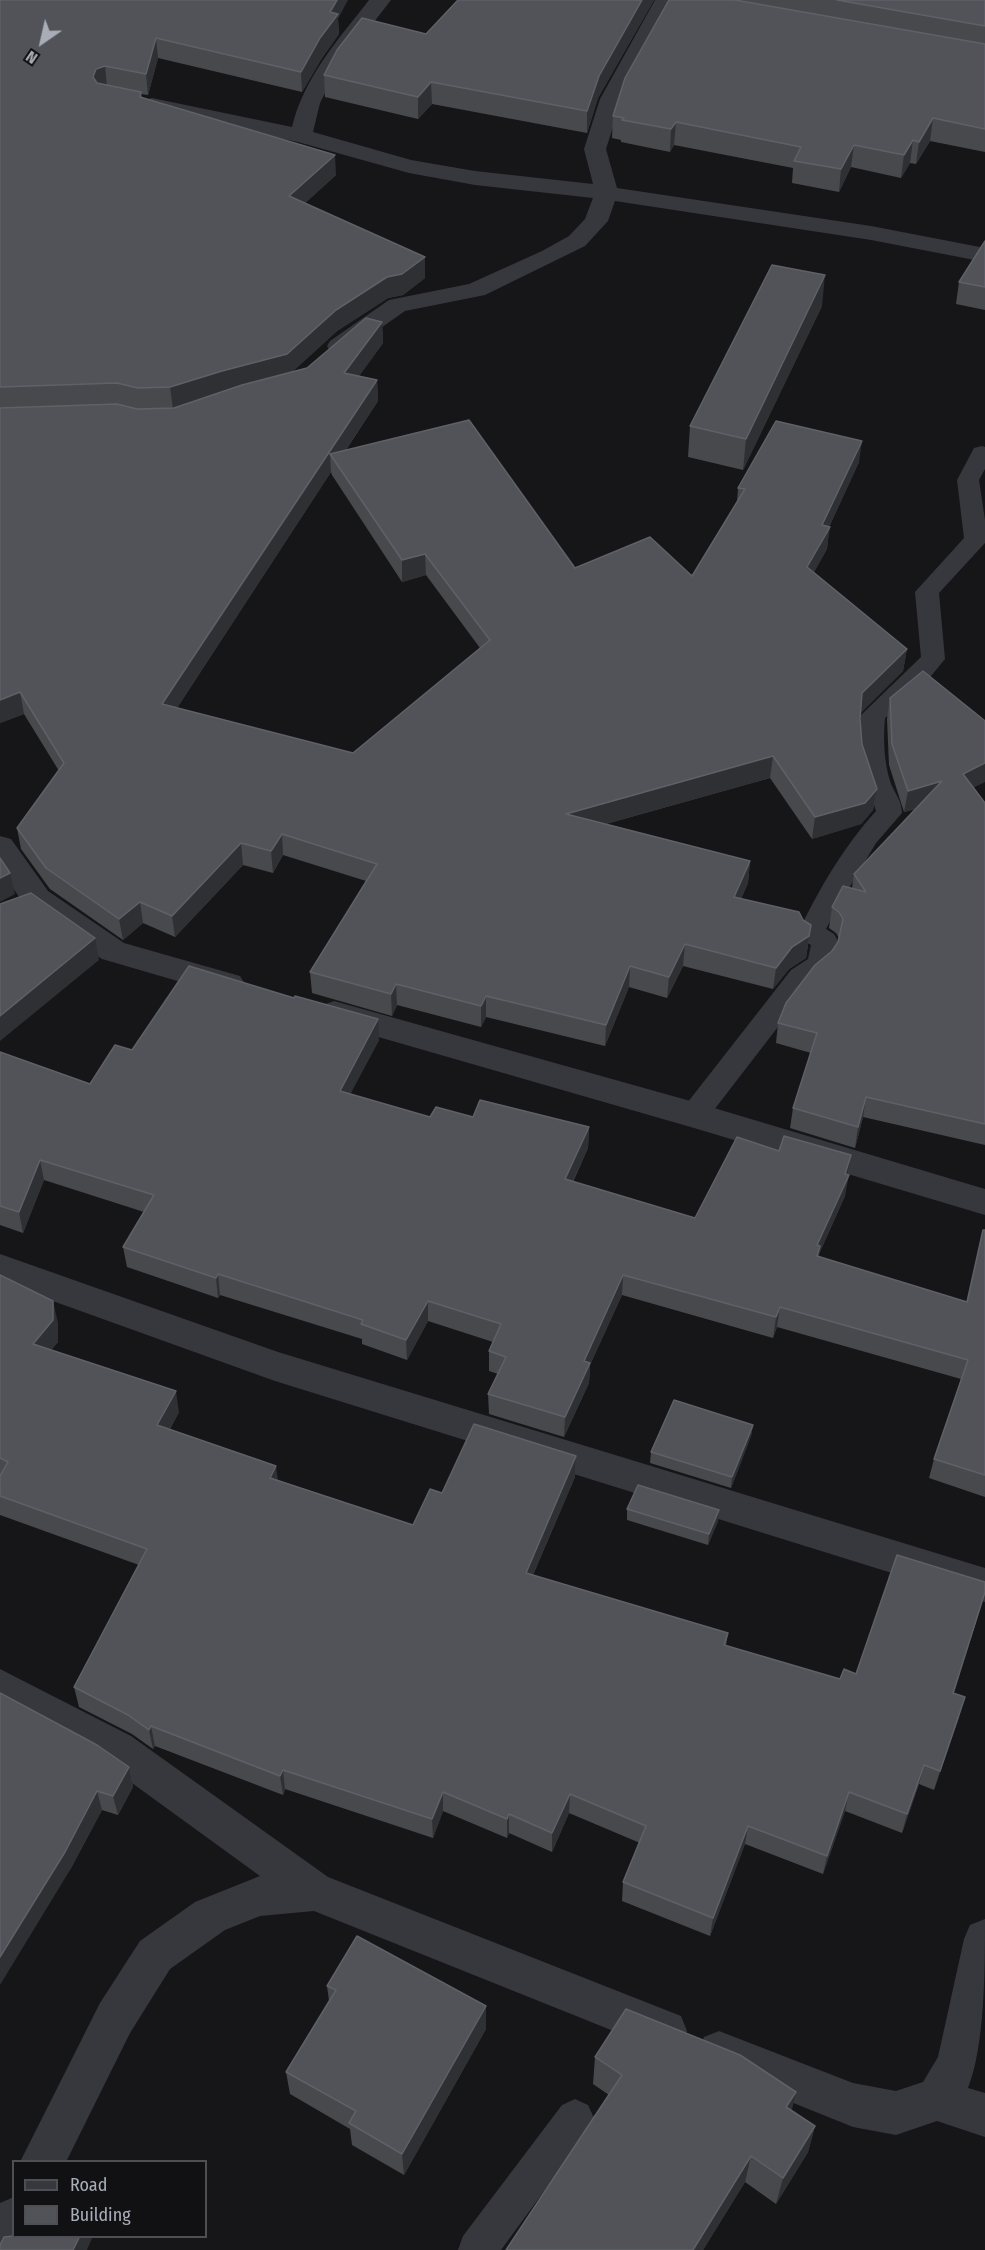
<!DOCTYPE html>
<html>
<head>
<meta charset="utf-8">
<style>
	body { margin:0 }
	#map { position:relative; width:985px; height:2250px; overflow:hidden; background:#161618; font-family:"Fira Sans Condensed",sans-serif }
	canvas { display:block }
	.legend { position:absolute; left:12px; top:2160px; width:195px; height:78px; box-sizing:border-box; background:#111113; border:2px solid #4d4f55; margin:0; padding:8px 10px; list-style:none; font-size:18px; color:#a8adb8 }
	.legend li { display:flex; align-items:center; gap:12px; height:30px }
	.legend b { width:30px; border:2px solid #4d4f55 }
	.north { position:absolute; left:12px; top:12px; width:60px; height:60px; -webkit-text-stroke:4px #111113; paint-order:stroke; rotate:214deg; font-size:16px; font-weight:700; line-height:24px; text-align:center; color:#a8adb8 }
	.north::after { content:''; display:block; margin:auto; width:21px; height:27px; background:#a8adb8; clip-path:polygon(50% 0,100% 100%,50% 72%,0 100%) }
</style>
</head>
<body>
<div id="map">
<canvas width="985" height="2250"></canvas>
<ul class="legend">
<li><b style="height:8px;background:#37383d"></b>Road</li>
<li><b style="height:16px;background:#525359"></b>Building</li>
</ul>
<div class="north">N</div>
</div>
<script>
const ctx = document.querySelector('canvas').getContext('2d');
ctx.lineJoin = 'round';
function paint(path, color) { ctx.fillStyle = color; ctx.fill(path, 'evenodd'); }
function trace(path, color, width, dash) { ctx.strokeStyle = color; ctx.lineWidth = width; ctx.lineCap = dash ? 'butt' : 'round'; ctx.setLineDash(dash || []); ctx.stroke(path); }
paint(new Path2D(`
	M982 446 985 447V469L979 480 985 520V543L939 593 945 659 922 687 885 718C883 739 884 761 890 781 894 793 902 800 902 813L876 843 836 910 826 929 834 934 838 941C833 966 832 969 811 984L704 1123 694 1126 684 1123 680 1115 684 1107 791 970 808 959 811 945 802 940 798 933C818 890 844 846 876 811L861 765 859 740 861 715 921 657 915 592 964 538 957 480 974 448Z
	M575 2099 588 2105 594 2118 588 2131 501 2250H458L463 2236 562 2105Z`), '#37383d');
paint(new Path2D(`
	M369 0H391L336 71 320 103 313 132 411 160 475 171 593 184 584 149 600 99 655 0H677L622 99 606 149 617 188 871 226 985 248V262L871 240 615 201 608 221 585 246 485 295 405 311 348 351 339 353 330 351 327 346 330 341 389 300 469 284 542 251 569 236 585 219 593 198 475 185 409 173 298 142 144 110 141 105 144 100 152 98 292 127C304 77 338 40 369 0Z
	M0 836 11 839 48 891 124 943 240 976 245 984 240 992 229 996 102 959 26 907 0 869Z
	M334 1001 694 1102 985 1189V1215L694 1128 323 1021 318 1013 323 1005Z
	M0 1254 278 1352 985 1568V1602L275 1381 0 1282Z
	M0 1669 131 1736 328 1877 681 2016 687 2031 681 2046 666 2052 314 1911 260 1916 225 1930 170 1969 130 2033 66 2162H20L100 2003 140 1941 195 1902 260 1876 103 1762 0 1707Z
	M985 1919C985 1969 985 2045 968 2088L985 2093V2137L937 2121 896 2135 853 2127 704 2067 698 2052 704 2037 719 2031 853 2083 896 2091 923 2082 938 2057 964 1939 970 1925Z
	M14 2197V2236H29L22 2250H0V2203Z`), '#37383d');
paint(new Path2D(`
	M0 0 338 19 339 34 322 58 302 92 158 58 148 95 141 94 142 97 336 175 305 203 425 278 403 295 388 298 337 331 292 372 307 368 382 322 383 343 359 376 377 380 378 401 346 450 575 568 692 576 737 502 738 488 859 462 829 527 827 549 814 572 907 649 903 671 860 713 862 744 877 789 873 810 861 824 812 839 770 778 606 824 750 861 748 883 741 899 803 920 811 925 806 958 789 969 773 989 683 966 667 998 629 987 605 1046 486 1017 481 1027 397 1005 392 1016 312 993 310 972 366 881 283 855 273 873 243 865 175 937 143 923 123 940 50 889 21 849 17 828 59 771 24 714 0 723ZM331 472 332 475 402 582 426 575 480 648 353 753 177 708Z
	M458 0H654L598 98 587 133 432 104 418 119 325 97 324 75 426 34Z
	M669 0H985V152L930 141 916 164 910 163 901 178 851 167 839 192 792 183 793 168 674 145 670 152 621 142V140L612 138 613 116Z
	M985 241V310L956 304 959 282Z
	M822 306 743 470 688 457 690 426Z
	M890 698 973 788 985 803V1145L863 1117 855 1148 790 1128 793 1108 811 1053 776 1043 778 1023 832 951 838 942 839 938 836 933 829 928 832 907 852 888 854 874 916 809 904 812 889 765 887 719Z
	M379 1040 350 1094 430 1117H473L589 1127 588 1148 573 1182 695 1218 847 1175 845 1196 819 1254V1257L967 1302 985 1230V1497L929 1478 934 1459 961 1379 777 1327 773 1338 622 1295 590 1365 589 1383 564 1437 489 1414 488 1394 498 1374 489 1371V1351L493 1342 428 1321 407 1360 362 1344V1339L220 1295 218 1298 127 1267 123 1247 144 1212 44 1180 23 1233 0 1225V1052L90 1084 132 1050Z
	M0 1275 58 1323V1342L51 1350 179 1412 170 1429 278 1480 413 1525 442 1493 576 1456 575 1477 533 1575 728 1633 726 1646 840 1679 856 1674 985 1593 954 1693 959 1717 934 1790 919 1784 902 1833 845 1811 823 1874 745 1844 710 1936 622 1901 623 1882 640 1843 569 1813 552 1852 509 1833 507 1838 443 1811 433 1838 285 1789 283 1795 155 1746 153 1749 132 1734 79 1707 74 1687 139 1565 0 1515Z
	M753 1425 751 1436 731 1488 650 1463 651 1452Z
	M627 1509 718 1521 708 1545 627 1520Z
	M0 1693 129 1767 133 1787 118 1815 102 1810 70 1870Z
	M327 1986 486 2029 404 2175 352 2145 350 2129 290 2094 286 2072 329 2001Z
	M595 2057 792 2110 815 2126 808 2152 776 2204 745 2182 703 2250H506L609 2095 593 2084Z`), '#47494d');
paint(new Path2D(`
	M337 0H348L338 19 339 34 322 58 302 92 301 72Z
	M642 0H654L598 98 587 133V111L599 76Z
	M156 38 158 58 148 95 146 74Z
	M105 66 107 87 95 97 93 77 96 69Z
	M431 82 432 104 418 119V97Z
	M933 118 930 141 916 164 919 142Z
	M676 122 674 145 670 152 671 129Z
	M913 140 910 163 901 178 904 155Z
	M854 145 851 167 839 192 841 169Z
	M335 155 336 175 290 217 289 196Z
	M425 257V278L403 295 388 298 337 331 289 375 173 409 170 387 387 277Z
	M825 275 822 306 743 470 746 439Z
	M382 322 383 343 346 394 344 373Z
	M377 380 378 401 337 463 330 454 331 472 165 726 162 704Z
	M862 441 859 462 826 534 830 527 827 549 805 588 807 567 822 525Z
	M425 554 426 575 402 582V560Z
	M907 649 903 671 859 715 862 693Z
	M20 692 24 714 0 723V700Z
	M773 756 770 778 566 835V814Z
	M985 763V782L959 795 963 774Z
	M942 781 939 802 904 812 908 791Z
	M877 789 873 810 861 824 812 839 815 817Z
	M282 834 283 855 273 873 271 851Z
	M241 843 243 865 175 937 172 916Z
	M750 861 748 883 732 918 734 897Z
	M10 873 15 894 0 902V878Z
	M140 902 143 923 123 940 119 919Z
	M811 925 806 958 789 969 773 989 776 968Z
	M95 938 99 960 0 1041V1016Z
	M685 944 683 966 667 998 669 977Z
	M630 966 629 987 605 1046 606 1025Z
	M396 984 397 1005 392 1016 391 994Z
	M486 996V1017L481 1027V1006Z
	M378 1019 379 1040 341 1112 340 1091Z
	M866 1097 863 1117 855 1148 858 1127Z
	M589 1127 588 1148 564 1200 565 1179Z
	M851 1155 847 1176 849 1175 845 1196 819 1254 817 1267V1245L845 1174Z
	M40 1160 44 1180 23 1233 19 1212Z
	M218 1274 220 1295 218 1298 216 1278Z
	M623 1275 622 1295 590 1365 589 1383 564 1437 565 1417 584 1361Z
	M53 1301 58 1323V1342L38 1366 33 1344Z
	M428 1301V1321L407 1360 406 1340Z
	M780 1307 777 1327 773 1338 776 1317Z
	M176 1391 179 1412 160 1446 157 1425Z
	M753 1425 751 1436 731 1488 732 1477Z
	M576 1456 575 1477 525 1593 526 1573Z
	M276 1466 279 1487 270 1478Z
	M719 1510 718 1521 708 1545 709 1534Z
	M985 1592 982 1603 948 1712 953 1693Z
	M965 1697 959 1717 934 1790 940 1771Z
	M151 1726 155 1746 153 1749 149 1730Z
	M924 1765 919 1784 902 1833 907 1814Z
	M129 1767 133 1787 118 1815 113 1796Z
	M283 1770 285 1789 283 1795 280 1776Z
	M97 1791 102 1810 70 1870 0 1985V1957Z
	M443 1792V1811L433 1838 432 1819Z
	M849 1792 845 1811 823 1874 827 1856Z
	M570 1794 569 1813 552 1852V1833Z
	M509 1814V1833L507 1838V1819Z
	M748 1826 745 1844 710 1936 713 1918Z
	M486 2006V2029L404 2175 402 2154Z
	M796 2092 790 2119 786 2107Z
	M815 2126 808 2152 776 2204 783 2178Z
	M751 2156 745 2182 703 2250H693Z
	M80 2236H93L87 2250H73Z`), '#2f3033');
const building = new Path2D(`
	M0 0H337L330 12 338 14 320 38 301 72 156 38 146 74 105 66 96 69 93 77 97 83 141 92 140 97 335 155 289 196 425 257 402 274 387 277 336 310 287 354 222 371 170 387 138 388 117 383 0 387Z
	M458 0H642L599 76 587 111 431 82 418 97 324 75 337 50 362 18 426 34Z
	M669 0H735L985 44V129L933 118 919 142 913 140 904 155 854 145 841 169 794 161 801 147 676 122 671 129 622 120 624 118 613 116 625 78Z
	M837 0H985V26Z
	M985 241V287L959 282Z
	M772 265 825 275 746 439 690 426Z
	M366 318 382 322 344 373 377 380 162 704 353 753 490 640 425 554 402 560 330 454 469 420 575 568 650 537 692 576 745 489 738 488 776 421 862 441 822 525 830 527 807 567 907 649 862 693 860 719 862 744 877 789 865 803 815 817 773 756 566 814 750 861 734 897 799 912 803 920 811 925 809 936 792 947 776 968 685 944 669 977 630 966 606 1025 486 996 481 1006 396 984 391 994 310 972 377 864 282 834 271 851 241 843 172 916 140 902 119 919 46 868 17 828 64 763 20 692 0 700V408L117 404 137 409 174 408 242 385 307 368Z
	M923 671 985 721V763L963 774 985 803V1124L866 1097 858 1127 793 1108 817 1033 778 1023 786 1003 815 965 832 951 838 942 843 919 839 912 832 907 843 886 866 892 854 874 942 781 908 791 892 744 890 698Z
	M0 858 10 873 0 878Z
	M31 893 95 938 0 1016V904Z
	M189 966 294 998 295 996 378 1019 340 1091 430 1117 436 1107 473 1117 480 1100 589 1127 565 1179 695 1218 737 1137 779 1151 784 1136 851 1155 845 1174 849 1175 817 1245 820 1246 817 1256 967 1302 983 1230H985V1475L934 1459 968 1360 780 1307 776 1317 623 1275 584 1361 590 1363 565 1417 488 1394 506 1357 489 1351 501 1324 428 1301 406 1340 361 1324 363 1320 218 1274 216 1278 123 1247 154 1195 40 1160 19 1212 0 1206V1052L90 1084 115 1045 132 1050Z
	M0 1275 53 1301V1320L33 1344 176 1391 157 1425 276 1466 270 1478 413 1525 430 1489 442 1493 474 1424 576 1456 526 1573 728 1633 724 1645 840 1679 844 1669 856 1674 897 1555 985 1582V1592L953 1693 965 1697 940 1771 924 1765 907 1814 849 1792 827 1856 748 1826 713 1918 623 1882 646 1826 570 1794 552 1833 509 1814 507 1819 443 1792 432 1819 283 1770 280 1776 151 1726 149 1730 128 1715 74 1687 147 1549 0 1496V1476L8 1462 0 1458Z
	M674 1400 753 1425 732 1477 651 1452Z
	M638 1485 719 1510 709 1534 627 1509Z
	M0 1693 97 1745 129 1767 113 1796 97 1791 65 1852 0 1957Z
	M357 1936 486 2006 402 2154 349 2123 356 2111 286 2072 336 1990 327 1986Z
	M626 2009 740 2055 796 2092 786 2107 815 2126 783 2178 751 2156 693 2250H506L622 2075 595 2057Z
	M14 2236H80L73 2250H0V2245L4 2237Z`);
paint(building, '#525359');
trace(building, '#5f6168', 1.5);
</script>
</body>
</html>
